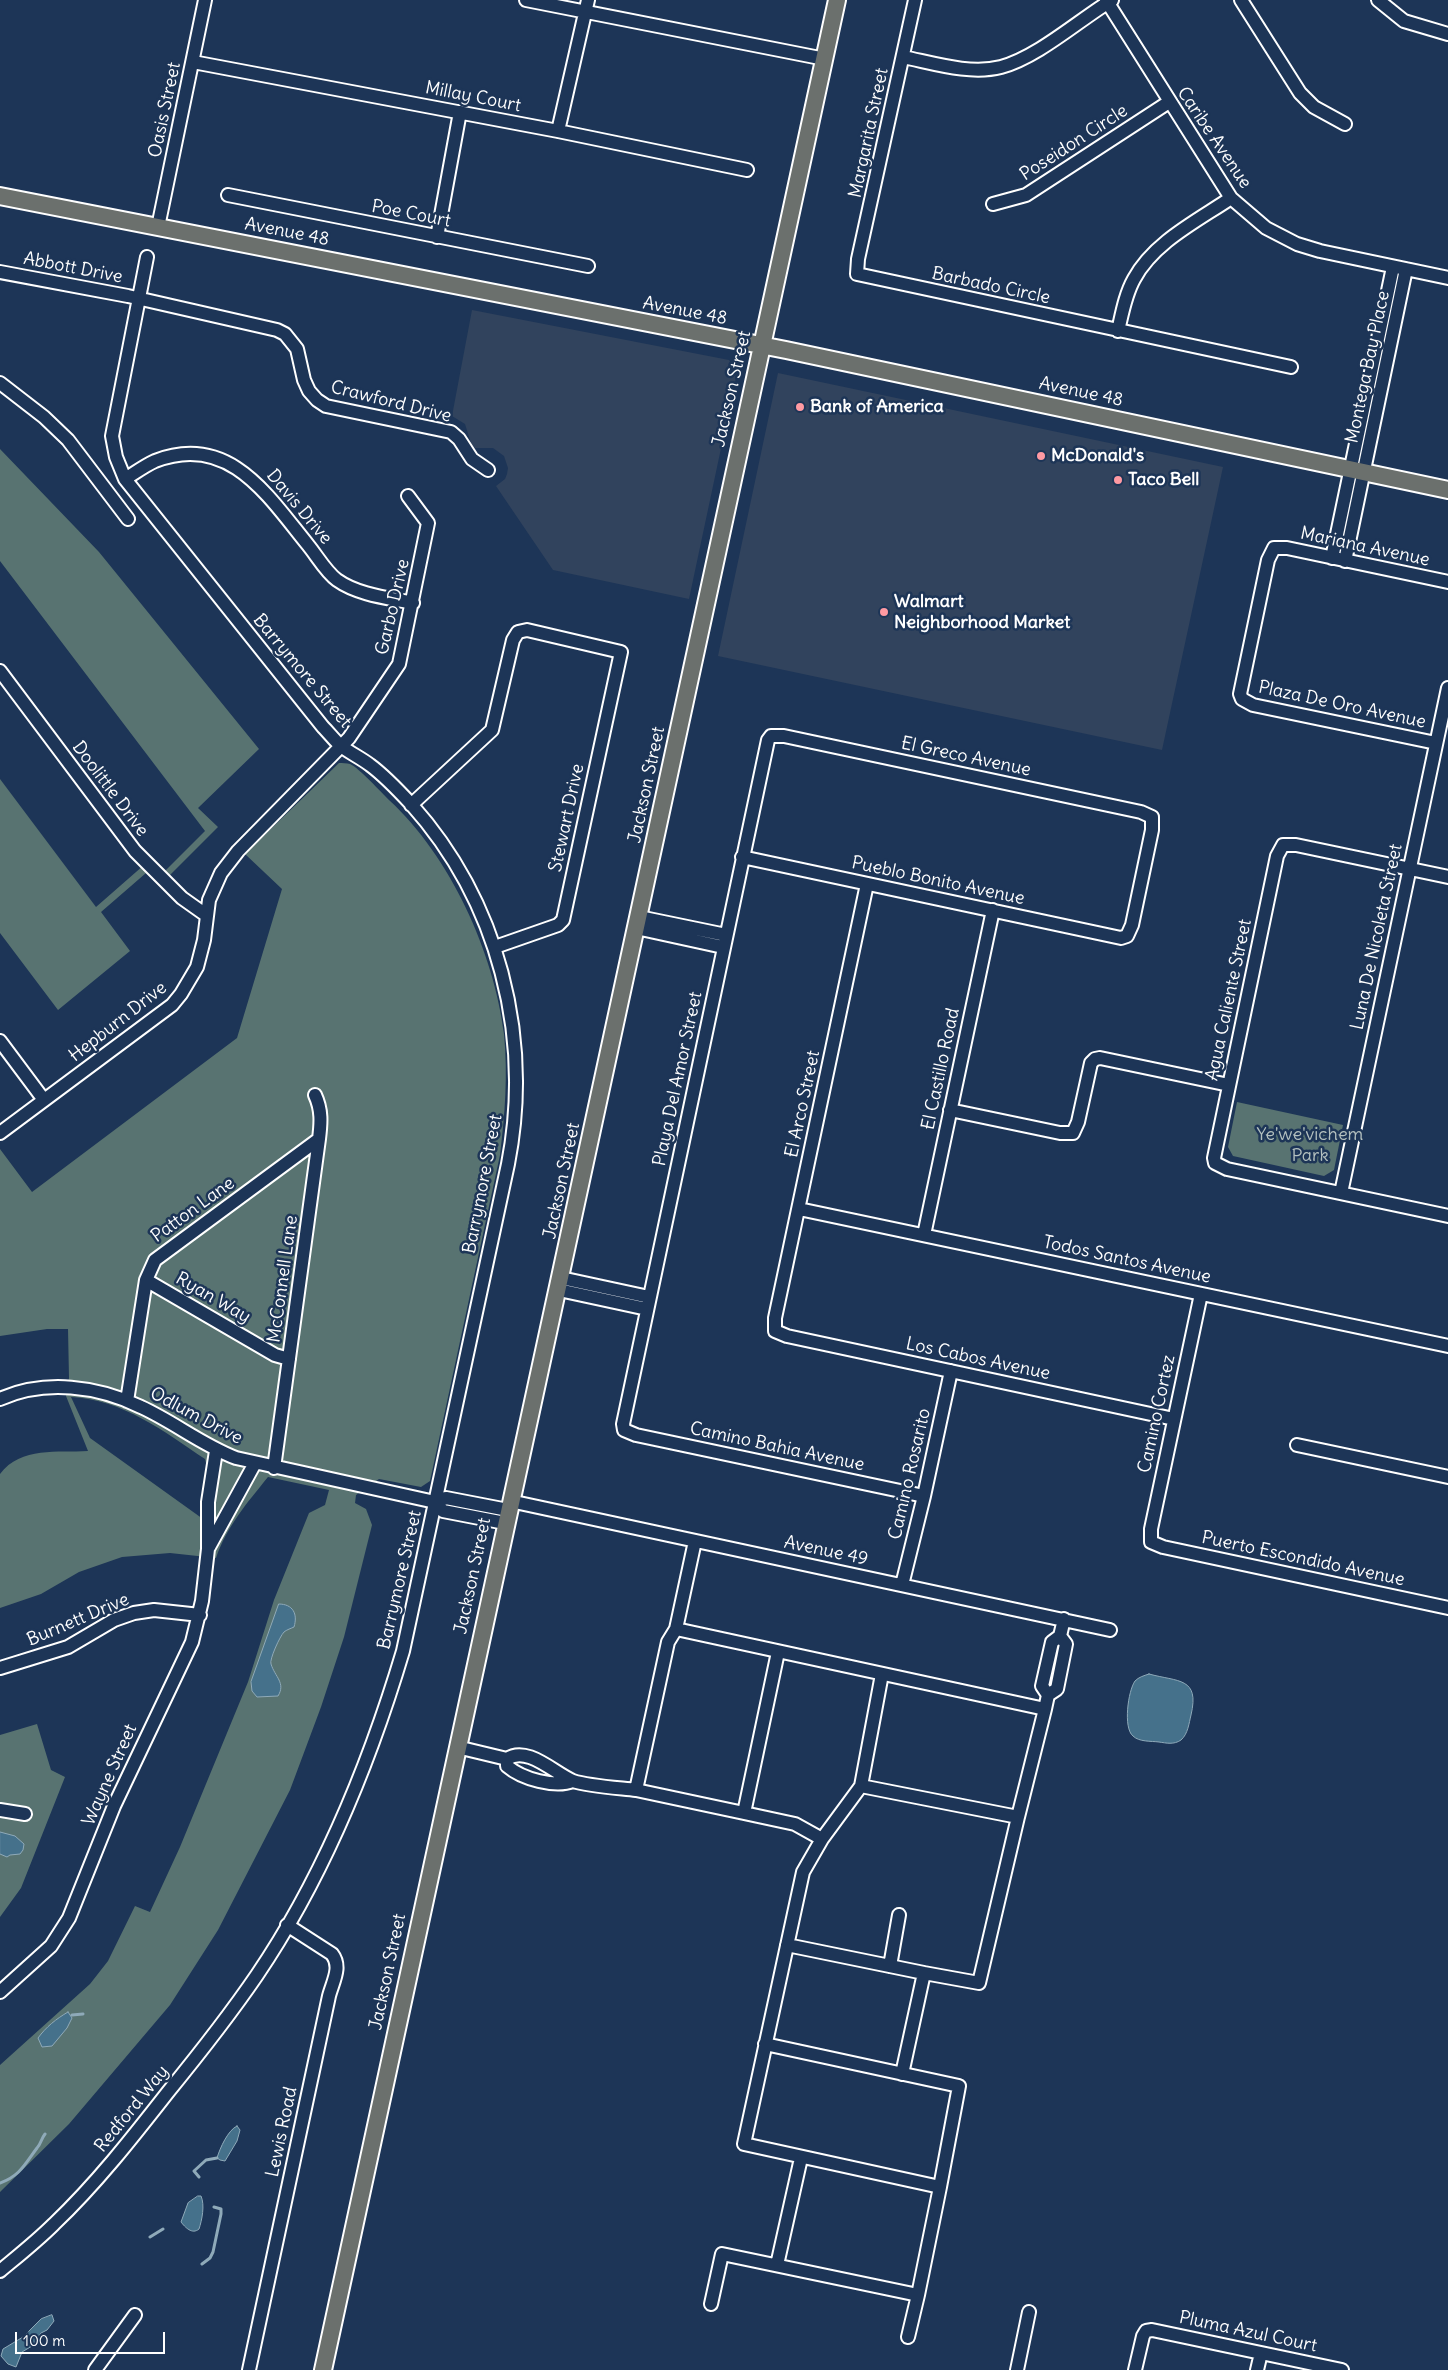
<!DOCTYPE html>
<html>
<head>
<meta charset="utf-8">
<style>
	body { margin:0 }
	#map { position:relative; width:1448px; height:2370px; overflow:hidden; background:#1d3557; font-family:Delius,sans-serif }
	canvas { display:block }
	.scale { position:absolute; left:15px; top:2332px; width:150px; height:22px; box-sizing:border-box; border:2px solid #fff; border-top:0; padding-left:6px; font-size:15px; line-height:18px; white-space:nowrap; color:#fff; -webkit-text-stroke:4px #1d3557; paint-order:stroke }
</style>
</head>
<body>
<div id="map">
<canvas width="1448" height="2370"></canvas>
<div class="scale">100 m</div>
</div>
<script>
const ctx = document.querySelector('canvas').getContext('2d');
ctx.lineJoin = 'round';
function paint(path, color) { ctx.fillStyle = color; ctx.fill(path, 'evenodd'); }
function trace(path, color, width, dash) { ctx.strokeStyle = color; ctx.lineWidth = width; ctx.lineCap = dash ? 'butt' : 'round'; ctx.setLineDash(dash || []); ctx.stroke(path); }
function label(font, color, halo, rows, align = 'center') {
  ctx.font = font + ' Delius,sans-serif'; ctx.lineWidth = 5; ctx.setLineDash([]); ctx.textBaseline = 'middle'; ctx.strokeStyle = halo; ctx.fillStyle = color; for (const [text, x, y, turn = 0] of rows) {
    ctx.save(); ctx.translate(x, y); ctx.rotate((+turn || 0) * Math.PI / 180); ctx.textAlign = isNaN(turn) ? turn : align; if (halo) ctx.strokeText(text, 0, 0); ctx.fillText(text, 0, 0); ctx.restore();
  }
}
paint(new Path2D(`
	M472 310 729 360 737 373 689 599 553 570 496 486 505 479 507 474 508 468 504 456 493 448H475L471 443 465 424 452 416Z
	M778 373 1223 467 1162 750 718 656Z`), '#31435d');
paint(new Path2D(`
	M0 449 99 552 259 749 198 808 218 827 159 886 146 873 101 912 130 951 58 1010 0 933V779L96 907 152 858 165 871 205 831 0 561Z
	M339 763C342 763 347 763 350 764 359 768 381 792 389 800 450 856 494 952 504 1034 508 1075 505 1114 500 1155L430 1481 421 1487 379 1479 356 1495 355 1503 366 1509 372 1525 344 1637 321 1707 290 1790 218 1930 170 2005 69 2124 0 2192V2065L90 1984 108 1961 135 1906 150 1912 180 1847 248 1682 274 1600 309 1513 325 1505 329 1490 268 1477C247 1503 227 1526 216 1558L170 1553 122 1557 79 1572 41 1594 0 1608V1474C21 1446 58 1453 88 1451L66 1396 69 1378 68 1329H47L0 1336V1149L32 1192 237 1038 282 889 245 854ZM71 1397C122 1399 165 1432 205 1459L207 1467 203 1519 90 1438Z
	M1237 1102 1343 1125 1334 1170 1324 1176 1233 1156 1228 1147Z
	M37 1724 51 1770 65 1777 21 1888 0 1917V1735Z`), '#587371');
const water = new Path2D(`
	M279 1604C293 1604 298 1614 294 1627 292 1628 286 1630 284 1632 280 1636 269 1660 271 1664 275 1677 286 1683 278 1696L257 1697 252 1691 251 1682Z
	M1149 1674C1178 1682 1200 1677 1191 1715 1189 1723 1188 1734 1181 1740 1174 1745 1166 1743 1159 1742 1151 1741 1139 1742 1133 1736 1123 1728 1128 1691 1135 1681 1139 1677 1143 1676 1149 1674Z
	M0 1832 15 1836 24 1844 23 1850 20 1854 10 1855 7 1857 0 1854Z
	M68 2012 72 2018 67 2028 52 2046 42 2047 38 2038C46 2027 56 2019 68 2012Z
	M237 2126 240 2130 237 2141 225 2161 220 2160 217 2158C220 2148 228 2130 237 2126Z
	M198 2196H201C205 2205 202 2220 199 2229 192 2235 185 2227 181 2222L188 2203Z
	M52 2315 54 2321 47 2330 41 2333 32 2346 22 2352 16 2367 8 2364 1 2356 3 2349 23 2337 41 2319Z`);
paint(water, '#45718b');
trace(water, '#8faab9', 1);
trace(new Path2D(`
	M72 2015 83 2014
	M199 2177 194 2171 206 2160 217 2158
	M0 2183C20 2176 25 2164 37 2148 41 2144 41 2139 45 2134
	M150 2237 163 2229
	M202 2264 210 2258 213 2252 221 2214V2209L214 2207`), '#8faab9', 3);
const minor = new Path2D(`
	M526 0 825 59
	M915 0 858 259 857 274 1291 367
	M1106 0 1231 198 1266 228 1297 244 1320 251 1448 278
	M1241 0 1300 93 1314 107 1345 124
	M1378 0 1404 21 1448 34
	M903 57C933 63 970 75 1001 67 1038 57 1079 20 1112 0
	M193 62 558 131 747 170
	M558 131 588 0
	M228 195 588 266
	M993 204 1026 195 1169 102
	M158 227 205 0
	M437 237 460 112
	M0 272 128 296 277 330 285 334 297 349 304 380 309 391 317 400 326 406 451 432 459 439 472 459 488 470
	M1118 331C1122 314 1125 295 1134 279 1154 242 1197 221 1231 198
	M0 383 44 417 68 440 128 519
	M125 479C135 473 144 466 155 461 229 432 268 496 308 545 317 556 326 572 337 580 358 595 389 598 413 603
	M1332 558 1393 267
	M1345 561 1406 269
	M0 671 135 851 182 898 206 915
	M1436 743 1253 705 1242 699 1240 694 1268 560 1274 548H1287L1448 582
	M411 805 492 730 513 640 518 632 527 630 621 652 563 920 558 925 495 947
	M742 857 1121 938 1127 936 1132 925 1152 830V817L1141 812 784 736H771L768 740 623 1424 624 1430 636 1435 924 1496
	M1448 877 1296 845H1283L1277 856 1214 1158 1215 1163 1227 1169 1448 1216
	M867 884 775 1318V1331L787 1336 1174 1419
	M639 917 726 935
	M636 928 723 947
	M0 1041 44 1100
	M950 1110 1060 1133H1073L1078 1122 1091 1063 1095 1059 1100 1058 1229 1085
	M0 1133 172 1005 181 994 197 967 204 940 209 900 221 873 238 851 349 738 399 664 428 523 408 496
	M1341 1193 1448 688
	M799 1209 1448 1346
	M924 1235 993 910
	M561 1278 649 1297
	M146 1280 275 1355 289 1359
	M559 1290 647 1309
	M1201 1294 1151 1529V1542L1163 1547 1448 1608
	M0 1399C45 1379 98 1386 141 1407 174 1422 202 1445 236 1458L435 1502 446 1498 508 1510
	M127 1401 146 1280 155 1260 319 1139
	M1297 1445 1448 1477
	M274 1468 319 1139C321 1123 322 1110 315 1095
	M510 1501 1110 1630
	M435 1502 443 1511 505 1523
	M695 1541 676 1629 1045 1709 1048 1695 1042 1686 1052 1642 1060 1636 1064 1619
	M209 1547 255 1463
	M902 1585 924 1496 951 1371
	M676 1629 668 1642 636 1790 744 1813 778 1652
	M0 1668 68 1647 114 1620 134 1613 154 1610 200 1615
	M882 1674 861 1786 1018 1817 1045 1709
	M1048 1695 1057 1689 1066 1644 1060 1636
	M457 1747 507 1759C527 1745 554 1773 573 1781 588 1786 619 1788 636 1790
	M507 1759V1766C522 1779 555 1788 573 1781
	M0 1810 25 1814
	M744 1813 795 1824 822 1839
	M787 1945 924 1973 902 2074
	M890 1966 899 1915
	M924 1973 979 1983 1018 1817
	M0 1992 51 1946 69 1918 114 1806 192 1642 202 1601 208 1549V1502L216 1451
	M765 2044 959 2086 940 2187 744 2144 803 1872 822 1839 861 1786
	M777 2265 801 2158
	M0 2271C18 2256 37 2241 54 2224 96 2184 132 2138 168 2092 199 2054 229 2016 257 1975 324 1876 369 1765 403 1651L508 1164C533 1036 498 901 411 804 398 790 385 776 370 765 361 758 350 753 341 746 335 741 329 733 323 727L125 479 116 457 112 436 147 257
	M711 2304 722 2254 918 2295 940 2187
	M908 2337 918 2295
	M95 2370 135 2315
	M249 2370 329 1996C333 1981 342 1967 332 1954L287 1925
	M1017 2370 1029 2312
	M1135 2370 1143 2336 1146 2331 1152 2330 1342 2370
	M1257 2370 1261 2353`);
const major = new Path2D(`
	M0 196 786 350 1448 490
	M323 2370 837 0`);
trace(minor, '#fff', 16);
trace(major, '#fff', 20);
trace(minor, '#1d3557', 12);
trace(major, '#6b706d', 16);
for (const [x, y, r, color] of [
	[800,407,5,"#ff9aa2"],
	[1041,456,5,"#ff9aa2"],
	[1118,480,5,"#ff9aa2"],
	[884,612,5,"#ff9aa2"]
]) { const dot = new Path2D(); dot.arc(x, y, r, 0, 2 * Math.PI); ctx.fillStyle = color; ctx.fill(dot); trace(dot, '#1d3557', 2); }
label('18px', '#fff', '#1d3557', [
	["Millay Court",473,97,11],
	["Oasis Street",165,110,-78],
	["Margarita Street",869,133,-78],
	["Caribe Avenue",1214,138,56],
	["Poseidon Circle",1074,143,-33],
	["Poe Court",411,214,11],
	["Avenue 48",287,232,11],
	["Abbott Drive",73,268,11],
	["Barbado Circle",991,286,12],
	["Avenue 48",685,311,11],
	["Montega Bay Place",1368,367,-78],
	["Jackson Street",732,389,-77],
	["Avenue 48",1081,392,12],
	["Crawford Drive",391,402,14],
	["Davis Drive",299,507,50],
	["Mariana Avenue",1365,547,12],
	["Garbo Drive",393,607,-77],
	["Barrymore Street",302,671,50],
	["Plaza De Oro Avenue",1342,705,12],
	["El Greco Avenue",966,757,12],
	["Jackson Street",647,785,-78],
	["Doolittle Drive",110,789,53],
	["Stewart Drive",567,818,-78],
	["Pueblo Bonito Avenue",938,881,12],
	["Luna De Nicoleta Street",1377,937,-78],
	["Agua Caliente Street",1229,1000,-78],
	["Hepburn Drive",118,1022,-38],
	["El Castillo Road",941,1069,-78],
	["Playa Del Amor Street",678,1079,-78],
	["El Arco Street",803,1104,-78],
	["Jackson Street",562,1181,-78],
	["Barrymore Street",483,1184,-79],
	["Patton Lane",193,1210,-36],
	["Todos Santos Avenue",1127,1260,12],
	["McConnell Lane",283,1279,-82],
	["Ryan Way",213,1298,30],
	["Los Cabos Avenue",978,1359,12],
	["Camino Cortez",1157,1414,-78],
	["Odlum Drive",196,1416,28],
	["Camino Bahia Avenue",777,1447,12],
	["Camino Rosarito",910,1474,-77],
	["Avenue 49",826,1551,12],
	["Puerto Escondido Avenue",1303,1559,12],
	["Jackson Street",473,1576,-78],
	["Barrymore Street",400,1580,-77],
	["Burnett Drive",78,1620,-23],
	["Wayne Street",110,1775,-66],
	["Jackson Street",388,1972,-78],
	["Redford Way",132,2109,-51],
	["Lewis Road",282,2132,-78],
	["Pluma Azul Court",1248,2332,12]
]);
label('bold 18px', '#fff', '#1d3557', [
	["Bank of America",810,407],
	["McDonald's",1051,456],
	["Taco Bell",1128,480],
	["Walmart",894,602],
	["Neighborhood Market",894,623]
], 'left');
label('18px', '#b4c0bf', '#1d3557', [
	["Ye'we'vichem",1310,1135],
	["Park",1310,1156]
]);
</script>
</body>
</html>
